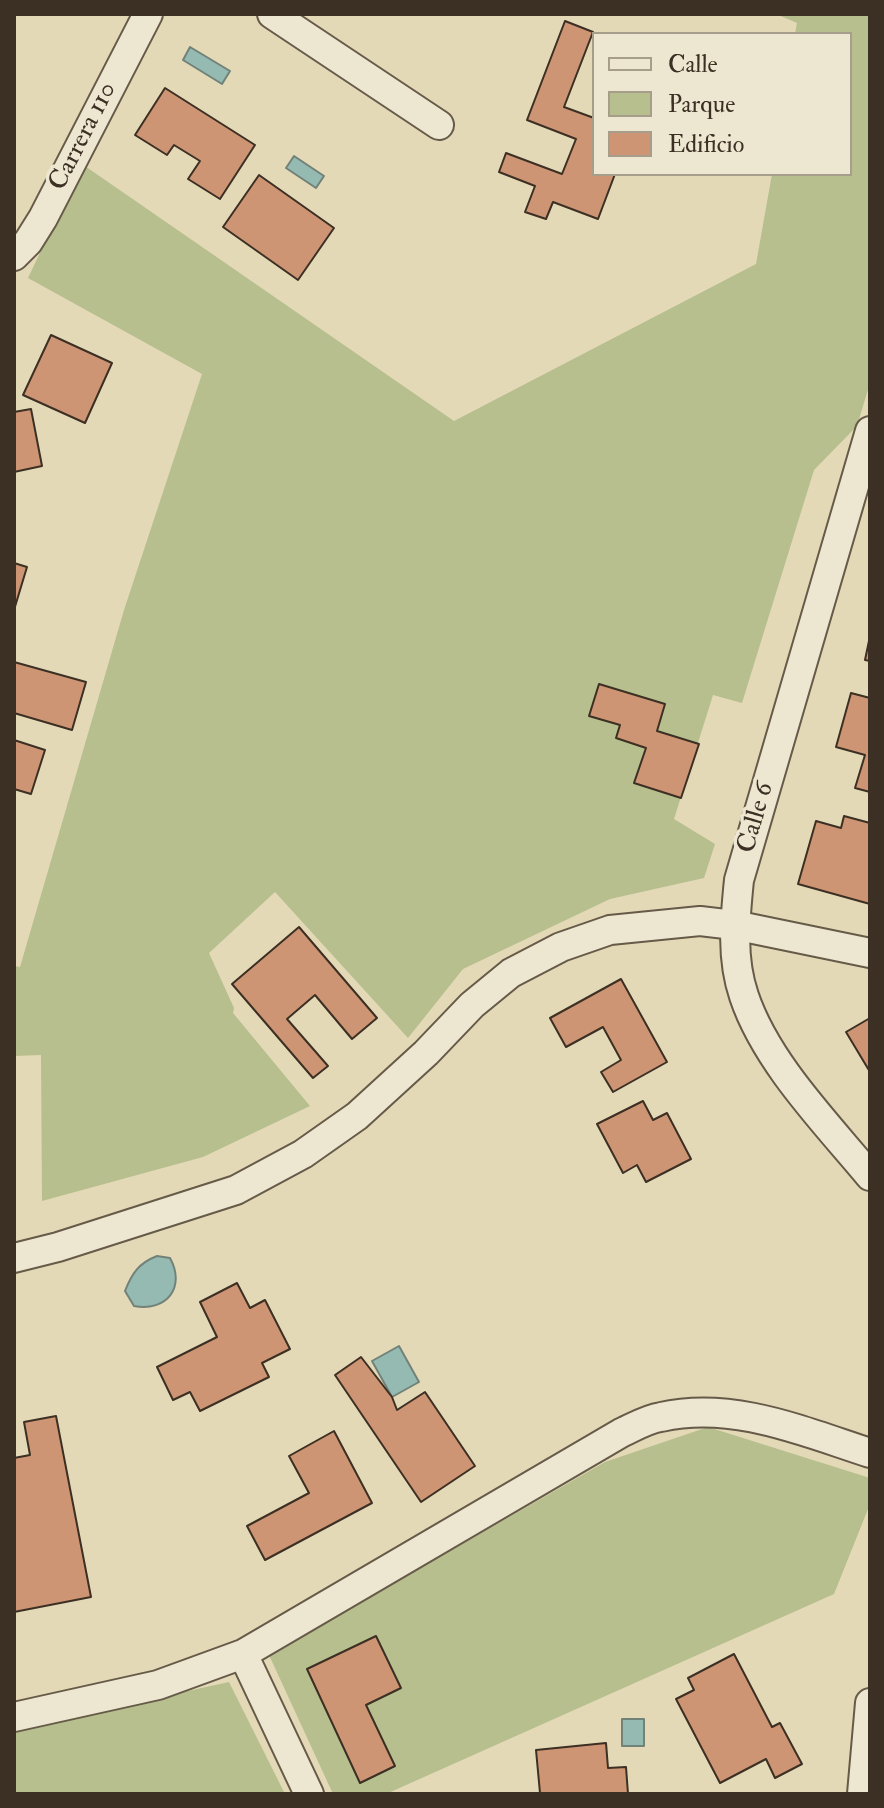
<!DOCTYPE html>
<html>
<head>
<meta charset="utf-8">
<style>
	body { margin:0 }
	#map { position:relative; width:884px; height:1808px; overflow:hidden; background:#e4d9b7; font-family:"IM FELL Double Pica",serif }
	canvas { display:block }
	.frame { position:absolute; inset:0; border:16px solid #3c2f23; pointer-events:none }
	.legend { position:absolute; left:592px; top:32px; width:260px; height:144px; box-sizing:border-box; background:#ede6d0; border:2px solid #a69d8b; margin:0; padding:10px 14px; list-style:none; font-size:24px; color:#3c2f23 }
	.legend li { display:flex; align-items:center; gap:16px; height:40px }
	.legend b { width:40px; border:2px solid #a69d8b }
</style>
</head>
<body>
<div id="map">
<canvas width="884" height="1808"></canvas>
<div class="frame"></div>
<ul class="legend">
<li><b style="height:10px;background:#ede6d0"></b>Calle</li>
<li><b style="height:22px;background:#b6bf8d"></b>Parque</li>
<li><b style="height:22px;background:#cd9573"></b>Edificio</li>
</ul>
</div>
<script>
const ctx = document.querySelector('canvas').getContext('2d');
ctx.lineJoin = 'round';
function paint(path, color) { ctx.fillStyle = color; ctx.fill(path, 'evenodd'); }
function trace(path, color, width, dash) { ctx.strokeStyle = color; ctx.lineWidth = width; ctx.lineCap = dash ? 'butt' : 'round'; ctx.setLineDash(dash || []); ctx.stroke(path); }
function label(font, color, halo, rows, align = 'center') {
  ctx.font = font + ' "IM FELL Double Pica",serif'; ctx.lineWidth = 7; ctx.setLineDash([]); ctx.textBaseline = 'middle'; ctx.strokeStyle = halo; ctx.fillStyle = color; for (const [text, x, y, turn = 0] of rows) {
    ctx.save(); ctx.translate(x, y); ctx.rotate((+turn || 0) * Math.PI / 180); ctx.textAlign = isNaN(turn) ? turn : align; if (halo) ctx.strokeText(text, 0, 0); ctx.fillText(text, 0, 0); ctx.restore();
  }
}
paint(new Path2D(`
	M776 14H870V383L857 426 814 470 742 703 713 695 674 819 715 844 704 878 610 899 463 969 408 1038 275 892 209 953 234 1008 233 1013 310 1106 203 1157 42 1201 41 1055 14 1056V966L20 967 124 610 202 374 28 278 82 164 454 421 756 264 772 174H850V34H795L797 23Z
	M708 1427 870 1478V1504L834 1594 386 1794H333L269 1655 605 1462Z
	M229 1682 285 1794H14V1729Z`), '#b6bf8d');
const water = new Path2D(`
	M190 47 230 71 222 84 183 60Z
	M294 156 324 176 316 188 286 168Z
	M157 1256 170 1258C186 1287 167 1312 134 1306L125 1291C132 1273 139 1263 157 1256Z
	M399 1346 419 1382 392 1397 372 1361Z
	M622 1719H644V1746H622Z`);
paint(water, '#95bab2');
trace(water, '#718279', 2);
const building = new Path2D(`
	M565 21 593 32 564 107 594 118V174H615L598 219 553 202 546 219 525 212 535 186 499 172 506 153 562 174 576 139 527 120Z
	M165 88 255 145 220 199 188 179 200 161 174 145 167 155 135 135Z
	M259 175 334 228 298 280 223 227Z
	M51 335 112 363 85 423 23 395Z
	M31 409 42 466 14 472V412Z
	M14 563 27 567 14 610Z
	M870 636V661L865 660Z
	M14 662 86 682 72 730 14 713Z
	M599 684 665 704 657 731 699 744 681 798 634 783 646 748 616 738 620 725 589 716Z
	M851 693 870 698V792L855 788 865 755 836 747Z
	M14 740 45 750 31 794 14 789Z
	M844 816 870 823V904L798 884 816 821 841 828Z
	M299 927 377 1018 352 1039 315 995 287 1019 328 1066 313 1078 232 984Z
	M621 979 667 1062 613 1092 601 1072 621 1060 603 1027 566 1047 550 1018Z
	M870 1018V1072L846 1032Z
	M643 1101 653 1120 667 1113 691 1159 646 1182 637 1165 623 1173 597 1124Z
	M237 1283 250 1308 265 1300 290 1349 262 1363 269 1377 200 1411 190 1392 173 1400 157 1367 217 1337 200 1302Z
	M361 1357 392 1397 397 1410 425 1392 475 1466 421 1502 335 1375Z
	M56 1416 91 1597 14 1612V1458L30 1455 24 1422Z
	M334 1431 372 1503 265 1560 247 1526 309 1493 289 1456Z
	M376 1636 401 1688 366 1705 395 1766 360 1783 307 1669Z
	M734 1654 772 1727 780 1723 802 1764 775 1778 766 1759 720 1783 676 1699 694 1690 688 1678Z
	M606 1743 608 1768 626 1767 628 1794H532L540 1793 536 1750Z`);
paint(building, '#cd9573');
trace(building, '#3c2f23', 2);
const street = new Path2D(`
	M272 14 439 125
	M14 256 28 242 43 218 148 14
	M870 431 739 880C735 919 731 958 744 996 766 1062 826 1123 870 1176
	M14 1258 58 1247 236 1190 303 1154 357 1116 426 1053 472 1005 511 973 561 947 610 930 700 921 734 925 870 953
	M243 1654 309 1794
	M14 1717 158 1685 243 1654 621 1433C634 1427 647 1419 661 1417 733 1401 802 1431 870 1453
	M862 1794 870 1703`);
trace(street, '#665a48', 32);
trace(street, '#ede6d0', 28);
label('26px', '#3c2f23', '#ede6d0', [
	["Carrera 110",84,137,-63],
	["Calle 6",757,818,-74]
]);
</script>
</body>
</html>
